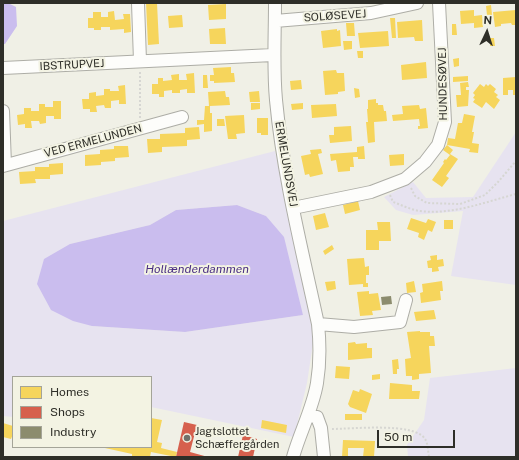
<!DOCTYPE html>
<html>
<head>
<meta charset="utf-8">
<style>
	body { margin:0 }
	#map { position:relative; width:519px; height:460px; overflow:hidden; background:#f0f0e6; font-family:"Public Sans",sans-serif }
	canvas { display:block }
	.frame { position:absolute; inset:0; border:4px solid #2e2e28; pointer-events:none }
	.legend { position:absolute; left:12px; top:376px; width:140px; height:72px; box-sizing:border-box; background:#f3f3e3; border:1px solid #a4a498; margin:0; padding:5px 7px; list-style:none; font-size:12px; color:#2e2e28 }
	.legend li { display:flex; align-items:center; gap:8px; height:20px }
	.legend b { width:20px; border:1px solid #a4a498 }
	.north { position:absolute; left:467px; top:12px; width:40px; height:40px; -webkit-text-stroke:3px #f3f3e3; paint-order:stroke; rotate:4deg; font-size:11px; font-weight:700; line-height:16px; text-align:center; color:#2e2e28 }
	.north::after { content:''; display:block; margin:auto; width:14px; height:18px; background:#2e2e28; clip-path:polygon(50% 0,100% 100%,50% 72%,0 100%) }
	.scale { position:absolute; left:377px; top:430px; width:78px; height:18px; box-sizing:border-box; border:2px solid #2e2e28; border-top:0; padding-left:5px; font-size:12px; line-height:14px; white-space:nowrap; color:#2e2e28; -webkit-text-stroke:3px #f3f3e3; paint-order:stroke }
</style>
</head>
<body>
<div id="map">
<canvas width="519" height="460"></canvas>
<div class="frame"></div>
<ul class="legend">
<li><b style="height:11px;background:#f6d55c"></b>Homes</li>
<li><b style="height:11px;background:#d6604d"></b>Shops</li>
<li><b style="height:11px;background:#8c8c6e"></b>Industry</li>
</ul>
<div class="north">N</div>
<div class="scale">50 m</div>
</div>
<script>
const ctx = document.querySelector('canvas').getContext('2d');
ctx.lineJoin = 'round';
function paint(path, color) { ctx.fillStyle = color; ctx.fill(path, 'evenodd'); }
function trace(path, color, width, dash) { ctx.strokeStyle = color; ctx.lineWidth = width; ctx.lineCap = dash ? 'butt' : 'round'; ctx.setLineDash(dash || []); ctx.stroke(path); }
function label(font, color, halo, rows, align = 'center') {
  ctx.font = font + ' "Public Sans",sans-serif'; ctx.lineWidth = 4; ctx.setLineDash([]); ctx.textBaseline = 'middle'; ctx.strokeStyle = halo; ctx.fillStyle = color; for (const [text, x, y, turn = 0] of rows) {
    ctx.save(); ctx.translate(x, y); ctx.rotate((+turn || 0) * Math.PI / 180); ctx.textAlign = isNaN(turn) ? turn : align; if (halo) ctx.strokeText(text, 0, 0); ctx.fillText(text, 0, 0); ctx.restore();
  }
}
paint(new Path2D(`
	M516 132V285L451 276 463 211 413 215 396 210 384 197 413 182 426 198 473 197Z
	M275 151 314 337 307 383 294 437 151 407V377H13V417L3 416V221ZM237 205 266 216 303 315 185 332 92 326 70 244 150 225 176 210Z
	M516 368V457H408L407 445 424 420 430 378Z`), '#e7e3f0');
paint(new Path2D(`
	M3 3H8L16 7 17 26 5 44H3Z
	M237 205 266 216 284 237 303 315 185 332 92 326 73 321 51 310 37 284 44 259 70 244 150 225 176 210Z`), '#cabdee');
paint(new Path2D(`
	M146 3H157L159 44 148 45Z
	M226 4V19L209 20 208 5Z
	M491 5 492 15H487L486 6Z
	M474 10V16L482 15 483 27 474 28V23L461 24 460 11Z
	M516 10V25H512L511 23 501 24V26L495 27 493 12Z
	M114 11 115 20 124 19 123 14H130L131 32 124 33V29L110 30V27H101V30H94V28H88V18H93V12H101V17H108V12Z
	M182 15 183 27 169 28 168 16Z
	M390 18H395L396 38H392Z
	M422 20 423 41H415L414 37 398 38 397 22Z
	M346 23H354L355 36H347Z
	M452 24H456L457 35H452Z
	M225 28 226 44H210L209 29Z
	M337 29V31L340 30 341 46 323 48 321 31Z
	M388 31 389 46 360 48 358 33Z
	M490 38H494L495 46H490Z
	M343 41H352V49L344 50Z
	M357 51H363V58H358Z
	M459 58V66L454 67 453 59Z
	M426 62 427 78 402 80 401 65Z
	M231 67V73H234L235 82 214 83V81H210V75H214L213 68Z
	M336 70 337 73H344L345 91 338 92V94L325 95 323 71Z
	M194 73 195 93H187V89L180 90V93H172V90L164 91V97H159V94H152V84H158V78H163V81L172 80 171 75 179 74V80H187L186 74Z
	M203 75H207L208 88H203Z
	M468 76V81L453 82V77Z
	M516 77V95H513V90H508V95H503V78Z
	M301 80 302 89 291 90 290 81Z
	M468 82 469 87H466V90H469L468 106 457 107 456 95H461L460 83Z
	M480 84 484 87 486 84 488 86 490 84 496 89 494 92 498 95 496 97 500 100 494 109 486 102 482 108 473 102 475 99 473 98 475 95 473 93Z
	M125 85 126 104H119V100L111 101V108H105L104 105 96 106 97 112H90V109H83L82 99H89V93L96 92V96L104 95V89H110V91H119L118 86Z
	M354 88 359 89 360 97 355 98Z
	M225 91 226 97H229L230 105 210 106V113H212V131L204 132V124L197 125V120H204L205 106H209L208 92Z
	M259 91 260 102H250L249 92Z
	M376 99V103H378V105H383L384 111H386L387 121 374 122 375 142 368 143 366 122H368L367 109H368V100Z
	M53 101H61V119H54V116H46V123L40 124 39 121H31L32 128H25V124L18 125 17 115 24 114V108H31V111H39V104H45V107H53Z
	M251 103H260V109L251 110Z
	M303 103V109L292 110 291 104Z
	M336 104 337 116 312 118 311 105Z
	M419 105 420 109 426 108 428 128 418 129V126H420L419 119 393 121 392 115 403 114 402 106Z
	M464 114 475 116 472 132H474L472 143 479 144 478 153 469 152 470 149 447 145 448 138 455 139 458 123H462Z
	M244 115 245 133 236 134 237 139H228L225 116Z
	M257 118H268V135H261V133H257Z
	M217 119H224L225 126H217Z
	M351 126 352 141 330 143 329 135H334V127Z
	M199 127 200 139 187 140V146L162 147V152L148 153 147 139H160V134L185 133V128Z
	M447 145 453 150 450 154 458 159 446 176 449 178 442 187 432 180 444 163 443 162 445 159 446 160 450 155 443 150Z
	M114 146H128L129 157 115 158V161L101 162V165L85 166V155L100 154V150L114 149Z
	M364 146 365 159H358V157H353L354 167H350V171L338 172 336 160 331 161 330 154 357 152V147Z
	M321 149 322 153 318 154 323 174 310 177 309 174 305 175 301 156 311 154 310 150Z
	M404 154V165L390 166 389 155Z
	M63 163V174L50 175V179H35L36 183 20 184 19 172 35 171V167H49V164Z
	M358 201 360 210 345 214 343 205Z
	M325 213 329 227 316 230 313 216Z
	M411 218 426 223 428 219 436 222 432 232 428 230 424 240 418 237 419 233 407 229Z
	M444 220H453V229H444Z
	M377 222H390L391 241H379V250H366V230H378Z
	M332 245 334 249 325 255 323 251Z
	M437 255V260L443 259 444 266 438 267 439 271 432 272V268H428L427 261 431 260 430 256Z
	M364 258 365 267 369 266V275H366V283H368V287H363V284L349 285 347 259Z
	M335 281 336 289 327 291 325 282Z
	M414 281 416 292 407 293 406 283Z
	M442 281 443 291H440L441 300 421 303 420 293 423 292 422 284Z
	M369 291V294L378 293 381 310 372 311 373 315 360 316 357 292Z
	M434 310 436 319 416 321 414 312Z
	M420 331V332H430V336H434L435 346H429L431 373 419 374V379L412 380V376H406L405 359 411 358 407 332Z
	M355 342 356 344 367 343V348H372V358L348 360V343Z
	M398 359 399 369H397V374H393L392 360Z
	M336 366 350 367 349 379 335 378Z
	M380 374V379L372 380V375Z
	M390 383 412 385V391H420L419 399H389Z
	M360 389 372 394 366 413 350 407 348 404 353 390 359 392Z
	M345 414H362V420H345Z
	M151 418 162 420 157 442 162 443 161 448 177 452 176 457 151 452 150 457H132V454L105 448 151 447Z
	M262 420 287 425 286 433 261 428Z
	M3 423 13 426V434L11 439 3 437Z
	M343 440 375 441 374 457H363L364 448H348V457H342Z`), '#f6d55c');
paint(new Path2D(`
	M184 422 197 425 190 452 208 457H176Z
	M243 435 257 439 253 457H238Z`), '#d6604d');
paint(new Path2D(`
	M391 296 392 304 382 305 381 297Z`), '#8c8c6e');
const minor = new Path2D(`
	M138 3 140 61
	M275 3C275 35 273 68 276 100 283 175 302 250 318 324 320 343 320 364 317 383 313 408 300 432 293 457
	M275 21 371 13 417 3
	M3 68 273 55
	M3 111 5 165
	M3 166 182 117
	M293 208 371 192 405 179 425 162 438 145 445 122 439 3
	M318 324 354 327 400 322 406 300
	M308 416 317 417 321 428 324 457`);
trace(minor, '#adada6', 14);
trace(new Path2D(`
	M140 118V72
	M411 188 415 196 427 203 460 204 485 195 498 182 516 161
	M390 195 393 202C402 205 411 210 420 211 453 215 485 202 516 194
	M332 429C351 429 415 422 425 439 428 443 428 452 429 457`), '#d6d6d2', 2, [2, 2]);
trace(minor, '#fdfdfb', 12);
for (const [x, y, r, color] of [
	[187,438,4,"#72726a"]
]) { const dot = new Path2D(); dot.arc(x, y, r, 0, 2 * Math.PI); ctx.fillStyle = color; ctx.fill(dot); trace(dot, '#f3f3e3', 1.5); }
label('11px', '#2e2e28', '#f3f3e3', [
	["SOLØSEVEJ",335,16,-4],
	["IBSTRUPVEJ",72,65,-3],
	["HUNDESØVEJ",443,84,-91],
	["VED ERMELUNDEN",93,141,-15],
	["ERMELUNDSVEJ",286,164,80]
]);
label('11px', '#2e2e28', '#f3f3e3', [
	["Jagtslottet",195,432],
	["Schæffergården",195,445]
], 'left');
label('italic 12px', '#4b2f83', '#f3f3e3', [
	["Hollænderdammen",197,269]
]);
</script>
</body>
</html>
